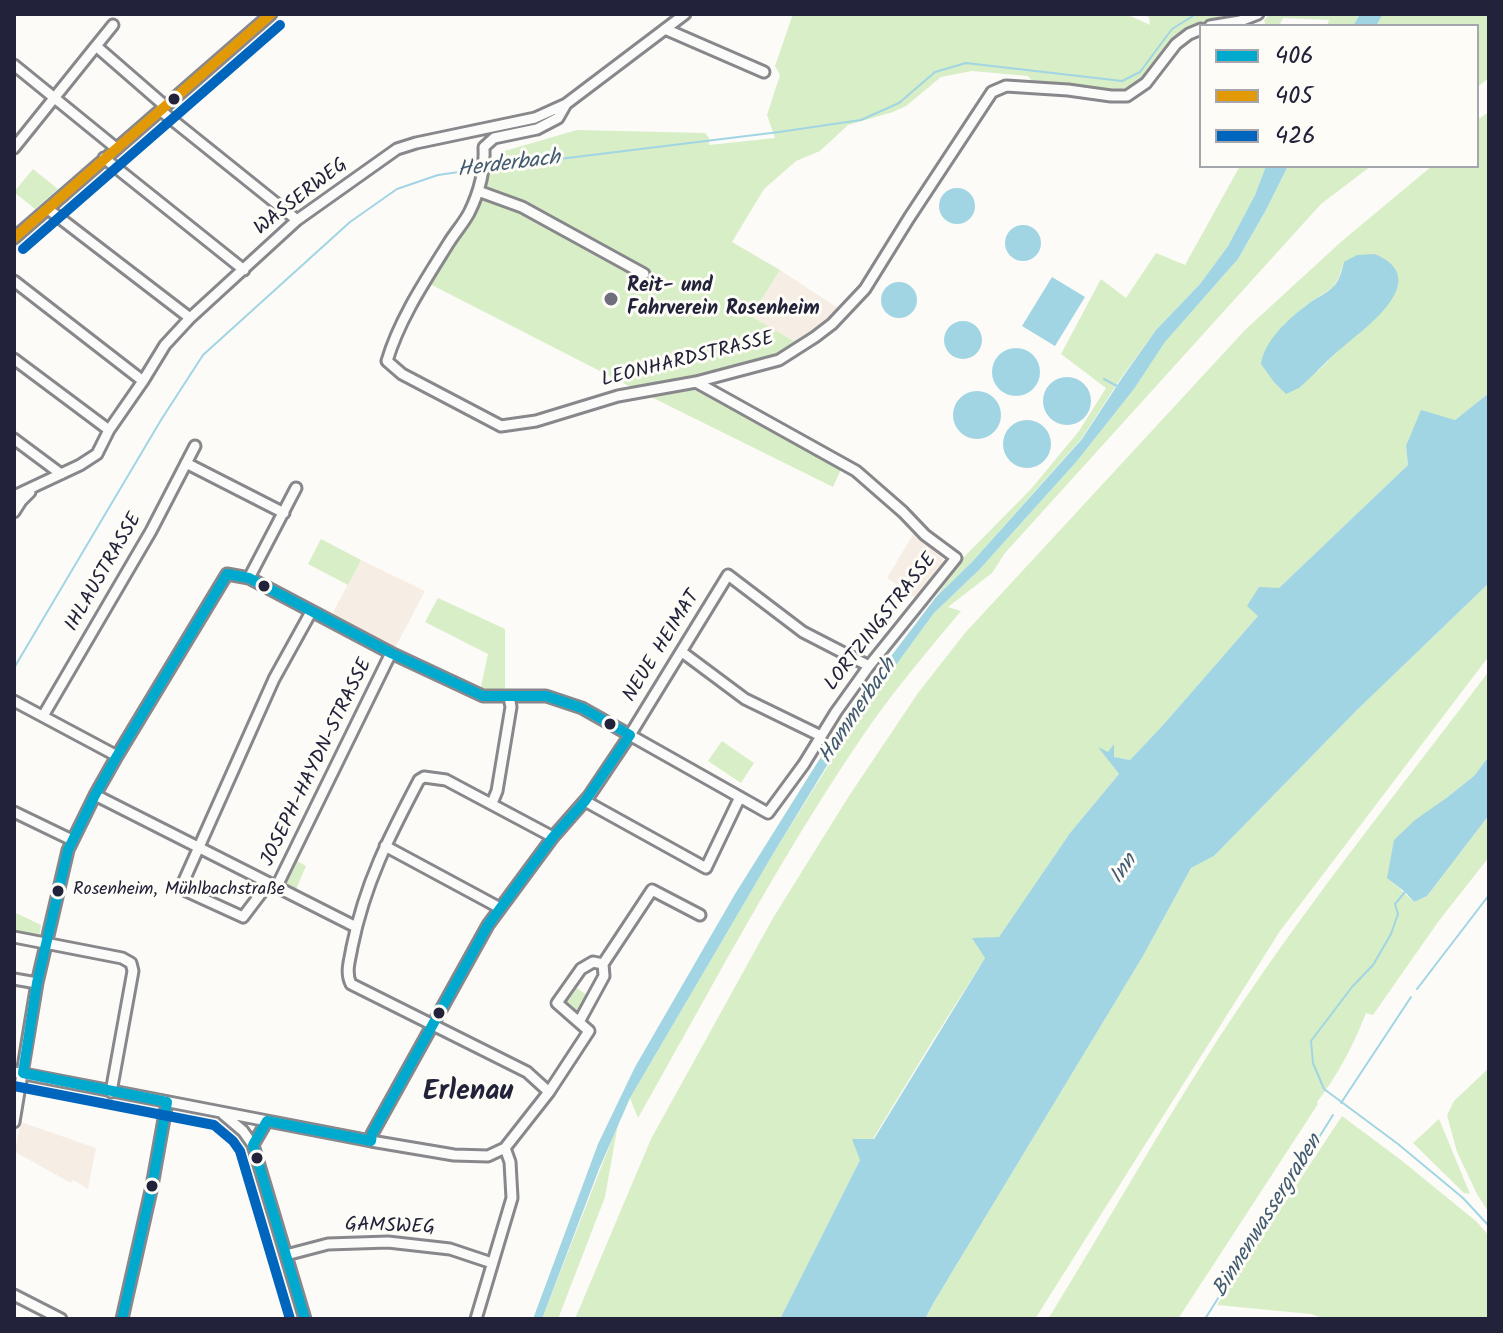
<!DOCTYPE html>
<html>
<head>
<meta charset="utf-8">
<style>
	body { margin:0 }
	#map { position:relative; width:1503px; height:1333px; overflow:hidden; background:#fcfbf8; font-family:Kalam,sans-serif }
	canvas { display:block }
	.frame { position:absolute; inset:0; border:16px solid #22223b; pointer-events:none }
	.legend { position:absolute; left:1199px; top:24px; width:280px; height:144px; box-sizing:border-box; background:#fdfcf7; border:2px solid #a5a5ac; margin:0; padding:10px 14px; list-style:none; font-size:24px; color:#22223b }
	.legend li { display:flex; align-items:center; gap:16px; height:40px }
	.legend b { width:40px; border:2px solid #a5a5ac }
</style>
</head>
<body>
<div id="map">
<canvas width="1503" height="1333"></canvas>
<div class="frame"></div>
<ul class="legend">
<li><b style="height:10px;background:#00a9ce"></b>406</li>
<li><b style="height:10px;background:#e29906"></b>405</li>
<li><b style="height:10px;background:#0065bd"></b>426</li>
</ul>
</div>
<script>
const ctx = document.querySelector('canvas').getContext('2d');
ctx.lineJoin = 'round';
function paint(path, color) { ctx.fillStyle = color; ctx.fill(path, 'evenodd'); }
function trace(path, color, width, dash) { ctx.strokeStyle = color; ctx.lineWidth = width; ctx.lineCap = dash ? 'butt' : 'round'; ctx.setLineDash(dash || []); ctx.stroke(path); }
function label(font, color, halo, rows, align = 'center') {
  ctx.font = font + ' Kalam,sans-serif'; ctx.lineWidth = 6; ctx.setLineDash([]); ctx.textBaseline = 'middle'; ctx.strokeStyle = halo; ctx.fillStyle = color; for (const [text, x, y, turn = 0] of rows) {
    ctx.save(); ctx.translate(x, y); ctx.rotate((+turn || 0) * Math.PI / 180); ctx.textAlign = isNaN(turn) ? turn : align; if (halo) ctx.strokeText(text, 0, 0); ctx.fillText(text, 0, 0); ctx.restore();
  }
}
paint(new Path2D(`
	M780 270 844 312 799 344 751 316Z
	M914 533 944 560 915 598 887 578Z
	M361 560 425 591 395 648 331 616Z
	M21 1122 96 1148 88 1189 73 1180 71 1183 15 1152Z`), '#f6eee5');
paint(new Path2D(`
	M793 14H1126L1150 25 1149 17 1140 14H1235C1198 21 1180 30 1157 60 1151 67 1145 79 1138 84 1121 96 1056 85 1033 83L1028 76 972 71 941 77 906 106 893 112 848 125 820 151 796 161 764 189 732 242 780 270 751 316 799 344 786 351 687 379 842 467 833 487 633 388 428 283C443 260 459 238 472 214 483 194 489 172 501 152L577 130 705 133 709 138V145L775 138 767 115 780 75 775 66Z
	M1270 14H1360L1353 26H1327L1329 20 1283 18 1279 26H1266L1264 20Z
	M1383 14H1489V78L1477 87V26H1376Z
	M1489 112V393L1455 420 1406 446 1408 465 1279 588 1258 616 1164 724 1130 760 1114 757 1113 746 1108 753 1100 749 1119 774 1070 833 985 958 933 1040 860 1160 780 1319H575L651 1139 773 918 849 796 918 693 965 633 1246 329 1342 241 1432 166H1477V120ZM1344 262 1341 348 1318 371 1283 325 1305 306 1333 287 1339 277Z
	M1240 166H1266L1255 195 1228 246 1200 284 1156 330 1121 378 1082 438 972 562 936 597 961 560 1031 489 1079 431 1106 388 1061 354 1101 279 1126 298 1156 253 1185 265Z
	M1288 166H1371L1321 204 1005 553 992 573 948 607 961 611C926 653 890 695 860 740 778 861 710 991 638 1118L630 1098 773 854 861 713 934 613 979 570 1077 461 1134 389 1165 342 1238 259 1266 210Z
	M33 169 58 189 35 209 14 192Z
	M321 539 361 560 348 585 308 564Z
	M1489 583V656L1280 931 1035 1319H925L934 1302 1143 956 1191 868 1214 856 1356 711Z
	M438 598 505 629V693L480 691 488 654 425 622Z
	M1489 671V756L1474 776 1445 799 1388 878 1414 902 1427 896 1489 815V857L1438 922 1373 1015 1366 1013C1354 1044 1338 1075 1317 1102L1318 1104 1178 1319H1048C1113 1214 1173 1105 1242 1003 1319 889 1406 781 1489 671Z
	M722 741 754 763 741 783 708 761Z
	M295 860 306 866 294 894 282 886Z
	M14 912 41 925 39 939 14 933Z
	M575 987 587 995 577 1011 565 1003Z
	M1489 1068V1213L1477 1194 1457 1152 1447 1115 1454 1101Z
	M1342 1116 1401 1160 1477 1222 1489 1236V1319H1325L1311 1314 1217 1305Z
	M1439 1119 1470 1194 1464 1193 1413 1143Z
	M618 1124 605 1197 558 1319H542Z`), '#d8eec6');
paint(new Path2D(`
	M1360 14H1383L1376 26H1353Z
	M1266 166H1288L1266 210 1238 259 1165 342 1134 389 1077 461 979 570 934 613 861 713 834 754 773 854 630 1098 599 1169 542 1319H533L598 1144 635 1067 735 894 807 779 854 705 936 597 972 562 1082 439 1122 378 1156 330 1200 284 1228 246 1255 195Z
	M939 206a18 18 0 1 1 36 0a18 18 0 1 1-36 0Z
	M1005 243a18 18 0 1 1 36 0a18 18 0 1 1-36 0Z
	M1375 254C1433 279 1368 326 1344 346 1328 359 1314 375 1299 388L1286 394 1274 382 1261 364C1264 341 1289 318 1308 304 1316 298 1327 293 1334 286 1340 279 1342 270 1344 262L1357 255Z
	M1052 277 1085 297 1055 346 1022 326Z
	M881 300a18 18 0 1 1 36 0a18 18 0 1 1-36 0Z
	M944 340a19 19 0 1 1 38 0a19 19 0 1 1-38 0Z
	M992 372a24 24 0 1 1 48 0a24 24 0 1 1-48 0Z
	M1043 401a24 24 0 1 1 48 0a24 24 0 1 1-48 0Z
	M953 415a24 24 0 1 1 48 0a24 24 0 1 1-48 0Z
	M1489 393V583L1356 711 1214 856 1191 868 1143 956 934 1302 925 1319H780L860 1160 852 1139H874L985 958 972 938 999 937 1070 833 1119 774 1098 747 1108 752 1114 744V757L1130 760 1164 724 1258 616 1247 606 1259 587 1279 588 1408 465 1406 446 1421 410 1455 420Z
	M1003 444a24 24 0 1 1 48 0a24 24 0 1 1-48 0Z
	M1489 756V815L1427 896 1414 902 1405 892 1387 878 1394 840 1415 820 1445 799 1474 776Z`), '#a1d5e3');
trace(new Path2D(`
	M486 168 779 132 861 120 899 103 935 72 966 63 1122 81 1140 72 1172 29 1196 14
	M1104 379 1117 386
	M14 668 161 420 203 355 350 222 397 189 438 175 480 169
	M1405 892 1395 904 1398 914 1391 934 1373 965 1352 987 1311 1041 1313 1063 1324 1089 1398 1144 1463 1198 1489 1226
	M1417 989 1489 895
	M1341 1103 1411 997
	M1205 1319 1333 1115`), '#a1d5e3', 2);
const street = new Path2D(`
	M1210 26 1240 21 1258 14
	M665 29 764 72
	M96 46 113 25
	M14 65 116 148
	M566 104 558 118 537 129 494 138 484 147C485 169 479 193 469 213 463 224 454 234 448 244 425 281 399 320 387 361L402 374 501 426 536 421 618 396 696 382 779 360 815 337 832 324 865 289 909 218 992 92 1006 86 1068 90 1111 96H1127L1146 83 1176 44 1189 34 1201 29
	M160 110 297 220
	M14 148 96 46 165 106
	M104 158 244 270
	M478 191 522 207 644 274
	M48 209 190 318
	M14 238 271 14
	M14 281 143 381
	M14 359 109 430
	M14 439 61 474
	M186 463 284 513
	M14 496 80 465 97 454 109 430 143 381 165 345 190 318 297 220 397 149 416 143 535 118 566 104 685 14
	M14 512 21 501 30 492
	M249 578 296 488
	M682 652 745 699 821 736
	M14 701 117 756
	M43 716 151 531 195 446
	M95 795 356 927
	M585 801 706 868 740 797
	M492 803 497 791 511 707 509 697
	M14 812 72 840
	M385 846 500 908
	M268 884 243 917 186 891 182 885 274 679 311 612
	M276 888 391 653
	M14 937 122 958 131 963 133 971 111 1092
	M603 964 652 890 700 915
	M14 979 37 983
	M14 1072 371 1141 454 1155 488 1156 505 1148 549 1092 589 1031 557 1003 581 969 593 962 603 964 604 976 579 1022
	M549 1092 527 1072 351 984C345 972 350 960 352 947 365 883 389 837 419 780L424 777 446 780 553 837
	M223 1114 243 1131 253 1145 305 1319
	M14 1122 37 983 68 850 95 795 117 756 227 574 249 578 391 653 483 696H546L582 708 768 813 804 764 836 712 869 666 956 558 925 535 903 512 856 471 696 382
	M371 1141 372 1134 488 925 553 837 589 796 630 735 728 575 803 632 869 666
	M253 1145 267 1121
	M286 1255 328 1244 388 1242 450 1249 492 1263
	M14 1295 61 1319
	M122 1319 152 1186 167 1102
	M476 1319 512 1198 510 1162 505 1148`);
trace(street, '#88888c', 15);
trace(street, '#fbfbf9', 9);
trace(new Path2D(`
	M122 1319 152 1186 167 1102 23 1073 37 983 68 850 95 795 117 756 227 574 249 578 391 653 483 696H546L582 708 630 735 585 801 553 837 488 925 372 1134 371 1141 267 1121 253 1145 305 1319`), '#00a9ce', 10);
trace(new Path2D(`
	M14 238 271 14`), '#e29906', 10);
trace(new Path2D(`
	M23 249 280 25
	M14 1086 214 1125 233 1141 240 1151 290 1319`), '#0065bd', 10);
for (const [x, y, r, color] of [
	[174,99,7,"#22223b"],
	[611,299,8,"#6e6e7d"],
	[264,586,7,"#22223b"],
	[610,724,7,"#22223b"],
	[58,891,7,"#22223b"],
	[439,1013,7,"#22223b"],
	[257,1158,7,"#22223b"],
	[152,1186,7,"#22223b"]
]) { const dot = new Path2D(); dot.arc(x, y, r, 0, 2 * Math.PI); ctx.fillStyle = color; ctx.fill(dot); trace(dot, '#fdfcf7', 3); }
label('18px', '#22223b', '#fdfcf7', [
	["Rosenheim, Mühlbachstraße",73,891]
], 'left');
label('20px', '#22223b', '#fdfcf7', [
	["WASSERWEG",302,198,-38],
	["LEONHARDSTRASSE",688,361,-14],
	["IHLAUSTRASSE",105,573,-60],
	["LORTZINGSTRASSE",882,623,-52],
	["NEUE HEIMAT",663,647,-58],
	["JOSEPH-HAYDN-STRASSE",318,763,-64],
	["GAMSWEG",390,1228,2]
]);
label('bold 20px', '#22223b', '#fdfcf7', [
	["Reit- und",627,288],
	["Fahrverein Rosenheim",627,311]
], 'left');
label('italic 22px', '#415b73', '#fdfcf7', [
	["Herderbach",509,166,-7],
	["Hammerbach",859,712,-56],
	["Inn",1125,870,-55],
	["Binnenwassergraben",1269,1217,-58]
]);
label('bold 28px', '#22223b', '#fdfcf7', [
	["Erlenau",468,1094]
]);
</script>
</body>
</html>
